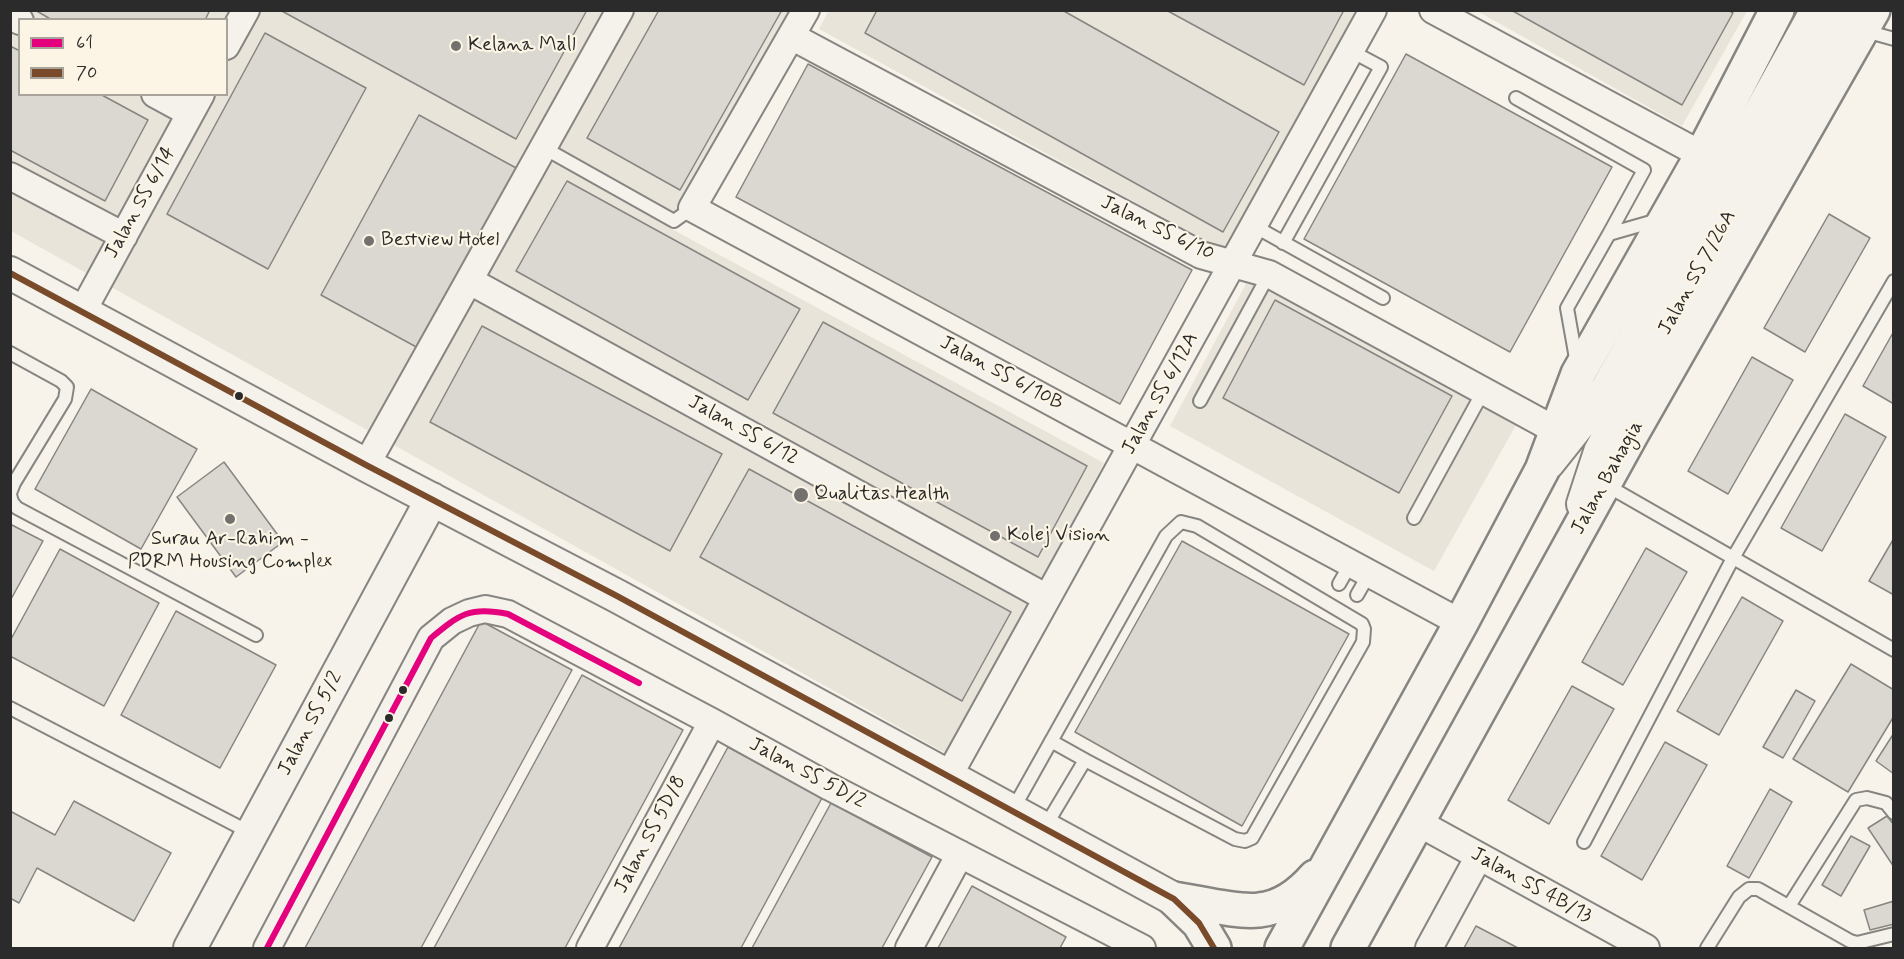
<!DOCTYPE html>
<html>
<head>
<meta charset="utf-8">
<style>
	body { margin:0 }
	#map { position:relative; width:1904px; height:959px; overflow:hidden; background:#f7f3ea; font-family:Mynerve,sans-serif }
	canvas { display:block }
	.frame { position:absolute; inset:0; border:12px solid #2b2b2b; pointer-events:none }
	.legend { position:absolute; left:18px; top:18px; width:210px; height:78px; box-sizing:border-box; background:#fcf5e5; border:2px solid #a8a49b; margin:0; padding:8px 10px; list-style:none; font-size:18px; color:#2b2b2b }
	.legend li { display:flex; align-items:center; gap:12px; height:30px }
	.legend b { width:30px; border:2px solid #a8a49b }
</style>
</head>
<body>
<div id="map">
<canvas width="1904" height="959"></canvas>
<div class="frame"></div>
<ul class="legend">
<li><b style="height:8px;background:#e5007d"></b>61</li>
<li><b style="height:8px;background:#7a4b2a"></b>70</li>
</ul>
</div>
<script>
const ctx = document.querySelector('canvas').getContext('2d');
ctx.lineJoin = 'round';
function paint(path, color) { ctx.fillStyle = color; ctx.fill(path, 'evenodd'); }
function trace(path, color, width, dash) { ctx.strokeStyle = color; ctx.lineWidth = width; ctx.lineCap = dash ? 'butt' : 'round'; ctx.setLineDash(dash || []); ctx.stroke(path); }
function label(font, color, halo, rows, align = 'center') {
  ctx.font = font + ' Mynerve,sans-serif'; ctx.lineWidth = 4.5; ctx.setLineDash([]); ctx.textBaseline = 'middle'; ctx.strokeStyle = halo; ctx.fillStyle = color; for (const [text, x, y, turn = 0] of rows) {
    ctx.save(); ctx.translate(x, y); ctx.rotate((+turn || 0) * Math.PI / 180); ctx.textAlign = isNaN(turn) ? turn : align; if (halo) ctx.strokeText(text, 0, 0); ctx.fillText(text, 0, 0); ctx.restore();
  }
}
paint(new Path2D(`
	M829 10 1361 11 1226 252 819 29Z
	M10 11H791L668 227 1104 463 947 754 11 231ZM20 20H226V94H20Z
	M1477 11H1747L1682 126Z
	M1249 278 1516 425 1434 571 1170 426Z`), '#e9e4d9');
const building = new Path2D(`
	M35 10H210L205 20H52Z
	M280 10H587L516 139Z
	M659 10H782L680 190 587 138Z
	M877 10H1062L1279 132 1223 232 865 33Z
	M1166 10H1344L1304 85Z
	M1511 10H1728L1733 13 1682 105Z
	M265 33 366 88 268 269 167 214Z
	M10 46 20 51V94H100L148 120 105 201 10 150Z
	M1406 54 1612 167 1510 352 1304 239Z
	M808 64 1192 270 1120 404 736 197Z
	M419 115 518 169 420 349 321 295Z
	M567 181 800 309 748 400 516 271Z
	M1829 214 1870 238 1805 352 1764 328Z
	M1275 300 1452 396 1399 493 1223 398Z
	M823 322 1087 466 1038 557 773 413Z
	M482 326 722 454 670 551 430 422Z
	M1894 331V404L1863 386Z
	M1752 357 1793 380 1728 494 1688 471Z
	M91 389 197 449 141 549 35 489Z
	M1845 414 1886 437 1822 551 1781 528Z
	M224 462 283 542 236 577 177 497Z
	M749 469 1011 612 962 701 700 557Z
	M10 524 43 541 10 601Z
	M1894 538V595L1869 581Z
	M1182 541 1349 634 1242 826 1075 732Z
	M1646 548 1687 572 1623 685 1582 662Z
	M60 549 159 603 104 706 10 656V641Z
	M1742 597 1783 621 1719 735 1677 711Z
	M176 611 276 665 220 768 121 715Z
	M481 621 572 670 421 948H305Z
	M1851 664 1894 690V716L1848 792 1793 759Z
	M582 675 683 730 565 948H434Z
	M1572 686 1614 709 1549 824 1508 800Z
	M1796 690 1815 701 1783 758 1763 747Z
	M1894 733V774L1876 761Z
	M1665 742 1707 765 1642 880 1601 856Z
	M728 747 822 798 741 948H619Z
	M1770 789 1792 802 1749 878 1727 866Z
	M74 801 171 853 134 921 37 868 19 903 10 898V811L55 835Z
	M831 803 932 857 882 948H752Z
	M1887 816 1894 825V867L1868 828Z
	M1851 836 1870 846 1841 896 1822 885Z
	M972 886 1066 937 1060 948H938Z
	M1894 901V924L1870 930 1864 910Z
	M1476 926 1518 948H1464Z`);
paint(building, '#dad8d1');
trace(building, '#878581', 1.5);
const service = new Path2D(`
	M1862 30 1894 39
	M1516 98 1644 170 1609 234
	M544 148 674 221 692 208
	M1254 226 1383 298
	M1283 243 1381 67 1351 51
	M10 353 61 381 67 387 65 399 14 483 10 493
	M1577 364 1567 308 1609 234 1658 220
	M1200 401 1269 274
	M1606 485 1894 650
	M10 495 12 502 17 508 256 635
	M1414 518 1484 390
	M1339 584 1351 563
	M1357 595 1369 574
	M10 708 251 833
	M1051 741 1085 760
	M1012 811 1166 536 1181 522 1197 526 1362 624 1364 629 1363 642 1252 838 1245 841 1235 839 1085 760 1045 827
	M1584 842 1733 558 1894 281
	M1789 906 1856 800 1867 798 1886 803 1894 813
	M1707 948 1739 897 1749 889H1758L1850 941 1857 943 1894 934`);
const minor = new Path2D(`
	M806 10 692 208 1461 623
	M1433 10 1702 155
	M10 16 20 21
	M791 36 1201 255 1269 274 1557 431
	M226 46 246 10
	M155 94 190 113
	M10 176 124 236
	M470 281 1047 598
	M82 312 201 94
	M366 465 620 10
	M948 777 1373 10
	M1417 822 1646 948
	M267 948 431 638 452 621 469 613 485 609 508 614 712 722 830 787 1142 948
	M590 948 712 722
	M909 948 960 854
	M1429 948 1478 858`);
const tertiary = new Path2D(`
	M10 273 366 465 617 596 1174 899
	M1548 463 1607 389 1817 10
	M1583 504 1600 452 1815 60 1846 10
	M190 948 432 499`);
const secondary = new Path2D(`
	M1174 899C1197 902 1236 913 1259 910 1281 908 1301 893 1315 877
	M1174 899 1199 923 1214 948
	M1282 948 1461 623 1542 470 1578 374 1702 155 1777 10
	M1348 948 1632 433 1873 10`);
trace(service, '#878581', 16);
trace(minor, '#878581', 30);
trace(tertiary, '#878581', 36);
trace(secondary, '#878581', 38);
trace(service, '#f5f2ec', 12);
trace(minor, '#f5f2ec', 26);
trace(tertiary, '#f5f2ec', 32);
trace(secondary, '#f5f2ec', 33);
trace(new Path2D(`
	M267 948 431 638C460 614 470 606 508 614L639 683`), '#e5007d', 6);
trace(new Path2D(`
	M10 273 366 465 617 596 1174 899 1199 923 1214 948`), '#7a4b2a', 6);
for (const [x, y, r, color] of [
	[456,46,6,"#72716e"],
	[369,241,6,"#72716e"],
	[239,396,5,"#2b2b2b"],
	[801,495,8,"#72716e"],
	[230,519,6,"#72716e"],
	[995,536,6,"#72716e"],
	[403,690,5,"#2b2b2b"],
	[389,718,5,"#2b2b2b"]
]) { const dot = new Path2D(); dot.arc(x, y, r, 0, 2 * Math.PI); ctx.fillStyle = color; ctx.fill(dot); trace(dot, '#fcf5e5', 2); }
label('20px', '#2b2b2b', '#fcf5e5', [
	["Kelana Mall",468,46],
	["Bestview Hotel",381,241],
	["Qualitas Health",814,495],
	["Kolej Vision",1007,536],
	["Surau Ar-Rahim -",230,540,"center"],
	["PDRM Housing Complex",230,563,"center"]
], 'left');
label('20px', '#2b2b2b', '#fcf5e5', [
	["Jalan SS 6/14",141,203,-61],
	["Jalan SS 6/10",1157,229,26],
	["Jalan SS 7/26A",1698,273,-61],
	["Jalan SS 6/10B",1001,374,28],
	["Jalan SS 6/12A",1161,394,-61],
	["Jalan SS 6/12",743,431,29],
	["Jalan Bahagia",1608,478,-61],
	["Jalan SS 5/2",311,724,-62],
	["Jalan SS 5D/2",807,774,28],
	["Jalan SS 5D/8",651,835,-62],
	["Jalan SS 4B/13",1531,886,29]
]);
</script>
</body>
</html>
